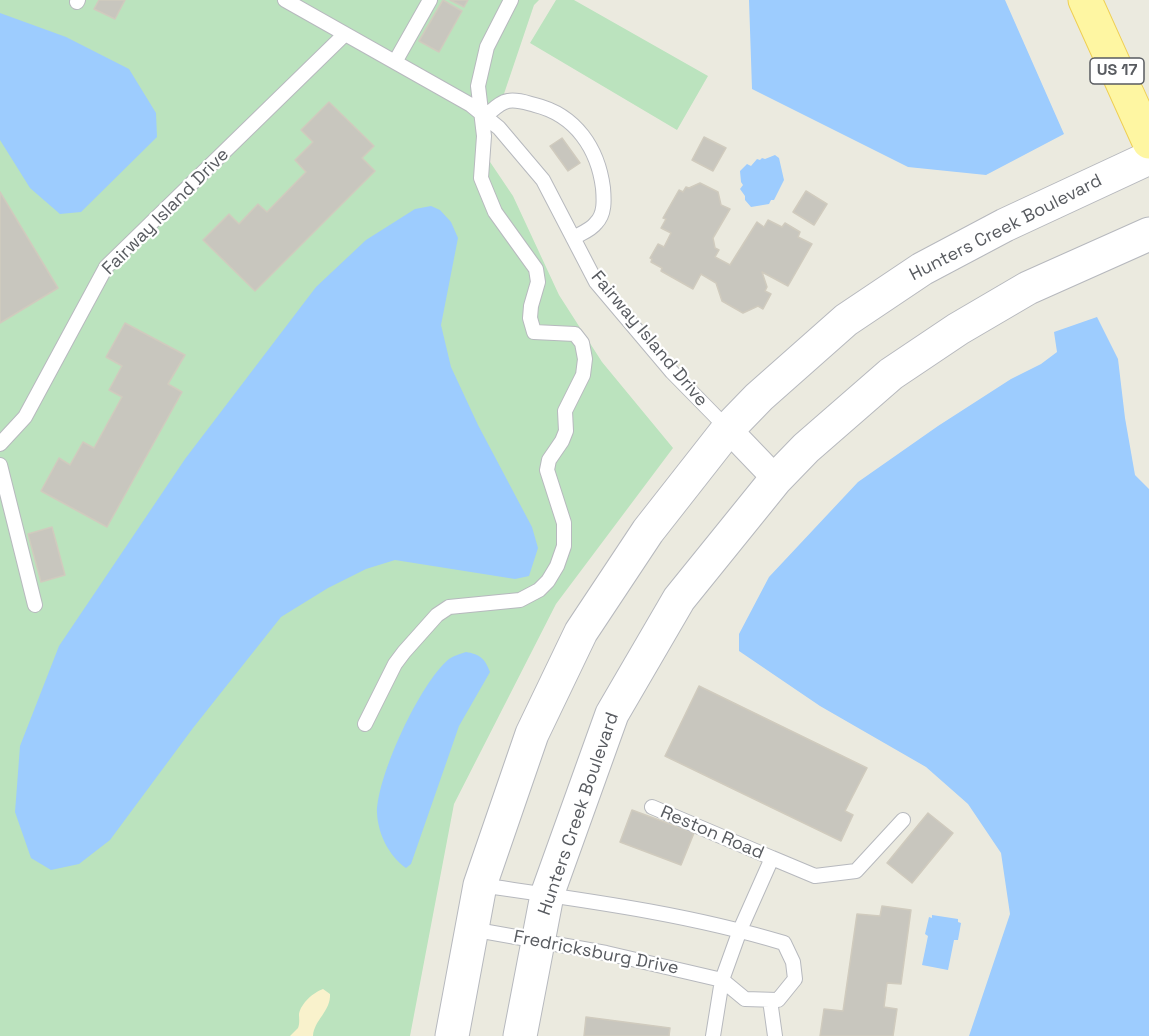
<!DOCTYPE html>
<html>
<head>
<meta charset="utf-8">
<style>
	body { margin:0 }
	canvas { display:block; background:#ebeadf }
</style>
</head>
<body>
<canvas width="1149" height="1036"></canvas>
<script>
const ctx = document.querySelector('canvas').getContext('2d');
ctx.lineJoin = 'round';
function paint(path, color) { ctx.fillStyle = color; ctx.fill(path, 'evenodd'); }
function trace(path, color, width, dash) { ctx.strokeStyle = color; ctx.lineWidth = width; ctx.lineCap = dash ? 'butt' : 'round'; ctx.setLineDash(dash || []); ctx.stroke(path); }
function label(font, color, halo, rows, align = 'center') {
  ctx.font = font + ' "Space Grotesk",sans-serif'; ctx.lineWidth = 4.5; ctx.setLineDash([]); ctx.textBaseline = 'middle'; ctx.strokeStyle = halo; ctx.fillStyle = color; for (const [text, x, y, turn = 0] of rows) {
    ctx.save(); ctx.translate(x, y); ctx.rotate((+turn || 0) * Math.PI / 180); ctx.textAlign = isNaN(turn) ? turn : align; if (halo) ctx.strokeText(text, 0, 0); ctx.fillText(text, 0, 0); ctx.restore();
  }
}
paint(new Path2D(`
	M0 0H539L534 5 484 153 513 196 559 295 602 362 673 448 556 604 454 804 410 1036H0Z
	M556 0H574L708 76 677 130 530 43Z`), '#bbe3be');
paint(new Path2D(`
	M323 989 330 994C331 1011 314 1020 313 1036H290L298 1028C300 1023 299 1019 299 1014 301 1003 314 992 323 989Z`), '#f9f2cc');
paint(new Path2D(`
	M749 0H1005L1064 134 986 175 908 167 752 89Z
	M0 13 66 37 129 69 156 113 157 137 81 212 60 214 30 188 0 140Z
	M775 155 779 158 784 180 774 200H771L769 204 751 207 745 200V196L740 189 743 185 741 182 740 171 747 164 751 166 757 159 760 160 762 158 765 159Z
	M431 206 440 210 451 222 458 238 441 325 451 367 478 425 532 527 538 548 529 576 515 579 395 560 366 569 328 588 281 617 193 728 110 840 79 864 51 870 31 858 15 812 20 746 59 646 185 459 316 287 366 240 415 209Z
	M1097 317 1118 359 1125 418 1135 475 1149 489V1036H969L1010 914 1001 853 968 804 926 767 820 706 739 651V634L769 577 858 482 938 426 1011 379 1041 364 1057 352 1054 332Z
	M466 652C479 654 485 658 490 672L459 726 411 864 406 868C389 856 378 834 377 813 377 776 420 683 449 659 453 656 460 654 466 652Z
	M932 915 958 919V922L961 923 958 940H954L948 970 922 965 928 936 925 934 929 917 932 918Z`), '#9dccfe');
const building = new Path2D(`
	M99 0H125L115 19 94 9Z
	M443 0 462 11 439 52 419 41Z
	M450 0H468L464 7Z
	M329 102 374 146 362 158 375 171 255 291 203 240 229 214 239 224 258 204 267 212 306 172 295 160 313 142 301 130Z
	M704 137 726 148 713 171 692 160Z
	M562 138 580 163 568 171 550 146Z
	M700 183 718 192 721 205 730 209 713 238 715 248 719 250 715 257 730 265 757 222 764 227 768 220 782 227 785 223 800 232 798 237 812 244 788 286 762 272 767 287 765 291 771 294 763 309 758 306 743 313 722 301 716 283 701 274 693 289 661 271 662 268 651 262 652 259 650 258 658 244 664 247 671 233 661 228 666 219 663 218 679 190 683 192 686 187 689 188Z
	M806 191 827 204 814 225 793 212Z
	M0 192 58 288 0 323Z
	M125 323 185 355 168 384 182 392 107 527 41 491 59 458 70 465 83 442 94 448 122 397 109 390 122 366 106 357Z
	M52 527 65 575 41 582 28 534Z
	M699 686 867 768 845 811 853 815 841 841 665 756Z
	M632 810 694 833 681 865 620 842Z
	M928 813 953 833 912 883 887 863Z
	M882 906 911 910 901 984 887 983 884 1007 897 1009 893 1036H820L824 1009 843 1011 857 914 880 916Z
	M586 1017 670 1028 669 1036H584Z`);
paint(building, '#c8c6be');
trace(building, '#d0cbbe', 1.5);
const service = new Path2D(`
	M285 0 471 105 499 128 543 180 596 282 672 372 728 429
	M77 2 78 0
	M395 62 430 0
	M485 116C492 111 500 102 508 101 517 99 527 103 535 105 576 115 598 149 603 188 604 200 605 214 596 223 591 230 580 234 573 238
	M0 444 25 417 106 267 345 34
	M0 465 35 605
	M365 724 395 664 404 652 437 615 449 607 520 600 539 590 548 581 557 566 564 546V523L547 470 549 460 562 441 566 431 565 411 583 375 585 359 582 343 575 334 534 332 530 318 531 306 538 282 536 269 495 212 481 178 484 136 478 86 487 47 511 0
	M652 807 772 858 740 930 722 980 713 1036
	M772 858 815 876 856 871 903 820
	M471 929 606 953 722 980 745 999 778 1000 795 979 793 962 784 943C685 913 582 900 480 885
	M770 1000 775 1036`);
const minor = new Path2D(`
	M728 429 776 479`);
const tertiary = new Path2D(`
	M452 1036 480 885 532 734 581 632 648 531 728 429 759 397 846 320 922 269 1005 225 1149 158
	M520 1036 547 895 612 714 679 599 776 479 806 448 891 374 958 329 1028 288 1149 234`);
const primary = new Path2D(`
	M1085 0 1149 142`);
trace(service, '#b7b9be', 16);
trace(minor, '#b7b9be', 28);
trace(tertiary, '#b7b9be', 35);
trace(primary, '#efcf54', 35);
trace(service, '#fff', 14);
trace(minor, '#fff', 26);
trace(tertiary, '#fff', 33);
trace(primary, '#fef6a2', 33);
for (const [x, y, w] of [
	[1117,71,54]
]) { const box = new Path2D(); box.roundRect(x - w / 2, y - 13, w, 26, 4.5); ctx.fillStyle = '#fff'; ctx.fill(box); trace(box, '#585b60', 1.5); }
label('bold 16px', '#585b60', null, [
	["US 17",1117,71]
]);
label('18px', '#585b60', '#fff', [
	["Fairway Island Drive",166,212,-45],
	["Hunters Creek Boulevard",1006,228,-27],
	["Fairway Island Drive",649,339,50],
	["Hunters Creek Boulevard",579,814,-71],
	["Reston Road",712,833,23],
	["Fredricksburg Drive",596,953,11]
]);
</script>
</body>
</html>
